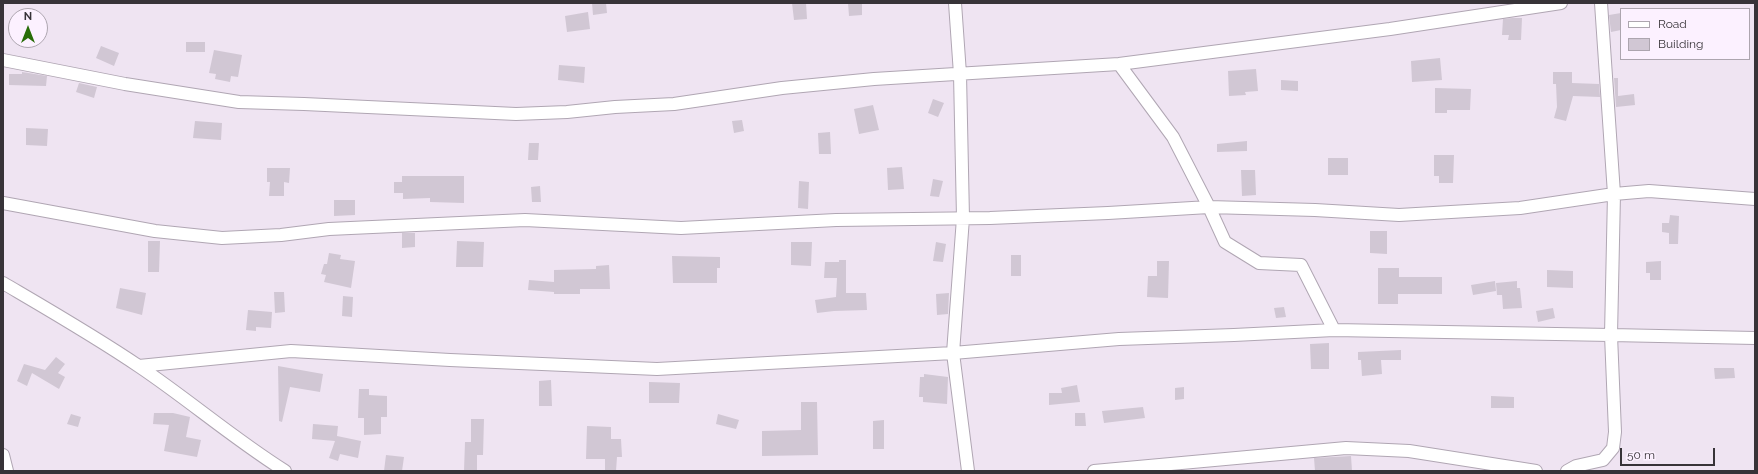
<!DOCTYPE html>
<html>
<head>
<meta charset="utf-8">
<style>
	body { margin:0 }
	#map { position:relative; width:1758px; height:474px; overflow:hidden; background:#efe4f2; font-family:Raleway,sans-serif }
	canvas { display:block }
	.frame { position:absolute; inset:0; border:4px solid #373338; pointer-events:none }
	.legend { position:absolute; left:1620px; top:8px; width:130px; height:52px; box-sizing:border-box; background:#fcf1ff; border:1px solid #ada5af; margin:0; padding:5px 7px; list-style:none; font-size:12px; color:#373338 }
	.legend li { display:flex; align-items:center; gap:8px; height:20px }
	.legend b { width:20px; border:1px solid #ada5af }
	.north { position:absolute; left:8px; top:8px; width:40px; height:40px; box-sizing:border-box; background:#fcf1ff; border:1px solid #ada5af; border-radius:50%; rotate:0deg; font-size:11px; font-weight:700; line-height:16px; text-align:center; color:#373338 }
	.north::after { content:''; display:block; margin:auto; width:14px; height:18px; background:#286d08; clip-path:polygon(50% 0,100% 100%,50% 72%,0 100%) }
	.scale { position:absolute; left:1620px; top:448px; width:95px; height:18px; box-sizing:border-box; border:2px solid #373338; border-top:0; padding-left:5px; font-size:12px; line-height:14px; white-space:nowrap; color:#373338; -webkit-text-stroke:3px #fcf1ff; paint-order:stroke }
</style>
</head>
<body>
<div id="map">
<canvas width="1758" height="474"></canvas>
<div class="frame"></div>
<ul class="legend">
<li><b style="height:5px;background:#fff"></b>Road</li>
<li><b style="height:11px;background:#d1c7d4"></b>Building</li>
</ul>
<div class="north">N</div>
<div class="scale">50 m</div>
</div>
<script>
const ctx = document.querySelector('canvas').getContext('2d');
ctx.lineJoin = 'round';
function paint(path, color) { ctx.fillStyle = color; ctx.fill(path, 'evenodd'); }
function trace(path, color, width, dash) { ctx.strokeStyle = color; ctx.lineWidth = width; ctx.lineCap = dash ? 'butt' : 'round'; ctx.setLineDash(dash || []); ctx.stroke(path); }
paint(new Path2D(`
	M592 3H606L607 13 593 15Z
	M792 3H806L807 19 794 20Z
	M848 3H862V15L849 16Z
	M588 12 590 29 567 32 565 16Z
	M1621 13V30L1611 32 1609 15Z
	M1512 18H1522L1521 40H1508L1509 35H1502L1503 19Z
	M186 42H205V52H186Z
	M101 46 119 53 114 66 96 58Z
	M214 50 242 55 238 77 231 76 230 82 215 79 216 74 209 73Z
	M1440 58 1442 80 1412 82 1411 61Z
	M559 65 585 67 584 83 558 80Z
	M1256 69 1258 91 1245 92 1246 95 1229 96 1228 71Z
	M22 72 47 76 46 86 9 85V74H22Z
	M1553 72H1572V83L1599 84 1600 97 1573 96 1566 121 1554 118 1557 107 1556 84H1553Z
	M1614 78H1618V96L1634 94 1635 105 1616 107Z
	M1281 80 1298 81V91L1281 90Z
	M79 83 97 87 94 98 76 92Z
	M1435 88 1471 89 1470 110H1447V113H1435Z
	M933 99 944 103 938 117 928 113Z
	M873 105 879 130 859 134 854 109Z
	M742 120 744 131 734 133 732 121Z
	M195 121 222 123 221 140 193 138Z
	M26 128 48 129 47 146 26 145Z
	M830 132 831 154H819L818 133Z
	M1247 141V151L1217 152V144Z
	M529 143H539L538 160H528Z
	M1434 155H1454L1453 183H1439V176H1434Z
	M1328 158H1348V175H1328Z
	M902 167 904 189 888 190 887 168Z
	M267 168H290L289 183 284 182V196H269L270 182H267Z
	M1241 170H1255L1256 195 1242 196Z
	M402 176H464V203L430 202V198L403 199V193H394V182H402Z
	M933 179 943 181 939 197 930 196Z
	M799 181 809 182 808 209 798 208Z
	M540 186 541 202H532L531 187Z
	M334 200H355V215L334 216Z
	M1670 215 1679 216 1678 244H1669V233L1662 232V223H1669Z
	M1370 231H1387V254L1370 253Z
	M402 233H415V247L402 248Z
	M148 241H160L159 272H148Z
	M457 241 484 242 483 267H456Z
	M791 242H812L811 266 791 265Z
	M936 242 946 244 943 262 933 261Z
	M329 253 341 255 340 259 355 261 351 288 324 282 326 275 321 274 324 264H327Z
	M1011 255H1021V276H1011Z
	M672 256 720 257V268H717V283H673Z
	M839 260H846V293H866L867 310 834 311 817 313 815 300 836 297 837 278H824L825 262H839Z
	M1157 261H1169L1168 298 1147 297 1148 276H1157Z
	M1661 261V280H1650V273H1646V262Z
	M609 265 610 289H580V294H554V292L528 290 529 280 554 282V270L596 269V266Z
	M1378 268H1399V277H1442V294H1398V304H1378Z
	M1547 270 1573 271V288L1547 287Z
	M1495 281 1496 291 1473 295 1471 285Z
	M1517 281V288H1520L1522 308 1503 309 1502 295H1497L1496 283Z
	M120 288 146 293 142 315 116 308Z
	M274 292H284L285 312 275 313Z
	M949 293 948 314 937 315 936 294Z
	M343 296 353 297 352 317 342 316Z
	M1284 307 1286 317 1276 318 1274 308Z
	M1553 308 1555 318 1538 322 1536 311Z
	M248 310 272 312 271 328 256 327V331L246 330Z
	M1329 343V369H1311L1310 344Z
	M1401 350V360H1381L1382 374 1362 376 1361 360H1358V352Z
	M56 357 65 364 58 373 65 377 59 389 32 373 27 386 17 381 24 364 45 370Z
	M278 366 323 374 320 392 290 387 282 422 279 421Z
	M1714 368H1734L1735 378 1715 379Z
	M924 374 948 377 947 404 923 402V397H919L920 377H924Z
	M551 380 552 406H539V381Z
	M649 382 680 383 679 403H649Z
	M1077 385 1080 402 1049 405V393H1062L1061 388Z
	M1184 387V399L1175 400V388Z
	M359 389H369V395L387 396V417H381V434L364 435V418H358Z
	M1491 396 1514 397V408H1491Z
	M801 402H817L818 455 762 456V431L801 430Z
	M1143 407 1145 418 1104 423 1102 411Z
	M154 413H173L190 417 186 437 201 440 197 457 164 451 169 425 153 424Z
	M1075 413H1085L1086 426H1075Z
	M71 414 81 417 78 427 67 424Z
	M718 414 739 420 736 429 716 424Z
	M471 419H484L483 455H477V471H464L465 442H471Z
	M884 420V449H873V421Z
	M313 424 338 426 337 436 361 441 358 458 340 454 338 461 329 458 335 441 312 439Z
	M587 426 611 427V439H621L622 457H617L616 471H605V459H586Z
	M386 455 404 457 402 471H384Z
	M1351 456 1352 471H1315L1314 458Z`), '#d1c7d4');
const minor = new Path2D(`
	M955 3 960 74 963 218 953 353 968 471
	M3 60 125 84 239 102 304 104 516 114 567 112 615 107 674 104 782 88 874 79 1119 64 1390 29 1561 3
	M1119 64 1173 137 1209 207 1225 242 1259 263 1301 265 1334 330
	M3 203 155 231 222 238 281 235 329 229 525 220 681 228 836 220 990 218 1108 213 1209 207 1315 210 1399 215 1520 208 1614 194 1649 191 1755 199
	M3 283C49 310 96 337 140 367 189 400 234 439 285 471
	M139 366 291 351 450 360 657 369 953 353 1119 339 1234 335 1334 330 1611 335 1614 194 1601 3
	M3 455 7 471
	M1094 471 1346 448 1409 451 1536 471
	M1567 471 1576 466 1603 460 1613 448 1615 432 1611 335 1755 338`);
trace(minor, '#b0a6b3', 14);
trace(minor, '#fff', 12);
</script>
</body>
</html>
